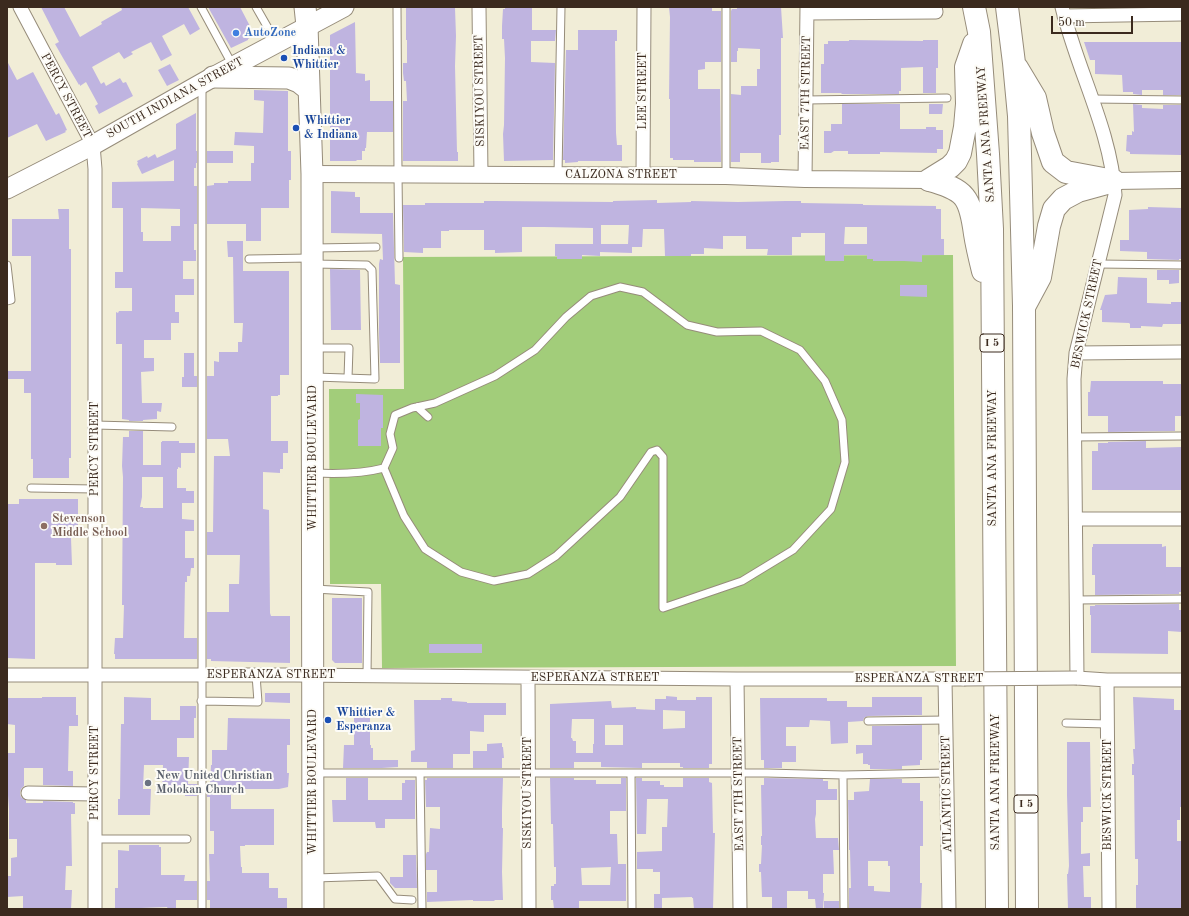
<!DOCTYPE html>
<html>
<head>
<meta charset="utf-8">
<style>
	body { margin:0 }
	#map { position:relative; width:1189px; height:916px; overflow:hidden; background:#f1edd7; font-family:"Old Standard TT",serif }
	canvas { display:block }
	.frame { position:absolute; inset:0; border:8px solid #3b2a1e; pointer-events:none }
	.scale { position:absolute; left:1051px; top:16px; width:82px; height:18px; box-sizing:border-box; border:2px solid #3b2a1e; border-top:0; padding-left:5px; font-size:12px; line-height:14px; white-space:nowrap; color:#3b2a1e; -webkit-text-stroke:3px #fdfcf7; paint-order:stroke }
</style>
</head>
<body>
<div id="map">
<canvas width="1189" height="916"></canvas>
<div class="frame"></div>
<div class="scale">50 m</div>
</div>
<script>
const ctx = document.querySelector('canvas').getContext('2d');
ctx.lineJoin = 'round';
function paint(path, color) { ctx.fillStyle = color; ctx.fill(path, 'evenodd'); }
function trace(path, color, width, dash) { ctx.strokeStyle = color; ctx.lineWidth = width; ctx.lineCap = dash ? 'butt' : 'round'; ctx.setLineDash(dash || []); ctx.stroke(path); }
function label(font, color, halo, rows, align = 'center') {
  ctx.font = font + ' "Old Standard TT",serif'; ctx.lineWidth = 4; ctx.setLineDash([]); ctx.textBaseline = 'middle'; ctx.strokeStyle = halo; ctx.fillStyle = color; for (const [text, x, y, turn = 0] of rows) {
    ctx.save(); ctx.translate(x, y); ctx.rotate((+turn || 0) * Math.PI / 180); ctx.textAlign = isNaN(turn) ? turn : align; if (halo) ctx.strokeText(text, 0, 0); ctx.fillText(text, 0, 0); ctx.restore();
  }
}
paint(new Path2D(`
	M953 255 956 666 382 668 381 584H330L329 389H404L403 257Z`), '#a2cd7a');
paint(new Path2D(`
	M41 7H64L80 37 102 24 101 22 122 10 121 7H188L200 29 190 35 184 24 162 36 172 55 161 61 151 42 131 52 133 54 124 59 119 52 92 67 101 84 104 82 106 86 120 78 123 83 126 82 133 96 99 114 95 106 98 104 86 82 80 86V84L79 85 63 58 55 44 59 42Z
	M208 7H240L251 28 248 29 253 36 248 39V40L231 48Z
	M406 7H453V8H455L456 36 455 66 457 152H458V161H403V101H407L406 81H404L403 73V63H407V40H406Z
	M505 7H532V30H556L555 41H531V62L555 63 553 160 504 161 503 134 504 125 505 58 504 39H502V26L503 9H505Z
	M669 7H712V11H721V62H705V69L698 70V89H720L721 162H694V160H673V158H670V99H669L670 17Z
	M737 7H781L783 38H781V135H779V162H771V163H761V153H740V162H731V94L741 95V86H757V69H760V49L738 48V51H737V62H731V11L732 9H737Z
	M355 22 356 73 365 74V81L370 80V101H393V132H367L366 148H365V151H362V160H357L356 161H330V35Z
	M578 30H617V41H615L616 133 617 145H622V161H578V162L565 163V160H563L566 50H578Z
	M849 40 923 41V40H938V68H936V93H923V67L901 68V91H899V94H842L841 93H821V64H824V44H828V41H849Z
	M1084 42H1181L1182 95H1163V90H1142V95L1133 94V92H1123L1122 75 1095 74V60H1090Z
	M7 61 17 80 33 72 56 115 59 113 67 130 65 131 66 132 46 141 37 124 7 138Z
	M170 64 179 80 167 86 158 70Z
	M254 90 288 91V151H291V180H289V208H261V241H246V224H207V186L214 185V183H228V181H251V163H254V146L234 145 235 132 263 133 264 101 254 100Z
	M842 104H900V129H926V127H936V130H943V149H937V153L880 152V154H848V151H834L831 153H824V131H831V124H842Z
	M929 104H943L942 114H929Z
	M1133 104 1142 105V108L1163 109V105H1182V152L1181 155 1130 154V152L1126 151 1127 135H1132V131L1134 132Z
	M196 113V151H197V163H196V168H194V186H197V224H194V250H196V261H183V279H194V295H175V312H179V323H171V340H144V358H154V371L141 372 142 403H162L161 412 157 411V419H156L143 420V421H129V420L122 419V344H116V312L118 313 119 311H132V288H115V272H123V208H112V182L174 181V160L142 174 137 164 138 163 137 161 147 156 148 158 155 154 157 158 176 149V124ZM141 208 180 209V226H171V241H143V232H141Z
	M207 151H233V163H207Z
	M331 191 355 192V197H360V213H393L395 284 400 285V363H380L379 333V264L380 259 383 260 382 234 331 233Z
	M657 200V203L691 202V201L738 202 786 201H801V203L863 204V205L936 206V209H941V239H944V255H922V262L904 261H873V259H867V255H844V261H825V233H801V237H792V255H767L768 249H746V236H723V249L704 248V254H691V256H665L664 229H643L642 247H632V253L600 252V256L582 255V259H557V256H555V244H593V228L544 227H522V252L495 253V250H484V230H449V231H441V248H423V253L404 252 403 205H425V203H484V201H494L613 202V201ZM601 225H629L628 244H601ZM845 227H867V244H844Z
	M1148 207 1182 208 1181 259H1179V260L1147 259V252L1120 251V240H1129V210L1148 209Z
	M58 209H69V249H71V458H69V478H33V459H31V393H24V379H7V371H31V256H12V219H59Z
	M227 241H243V271H289V375H280V395H278V396H271V441H288V453H283V469H280V473L263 472V509L269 510 270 613 271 616H290V663L211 661V659H207V612H229V584H239L240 555H207V532H213L214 456H230L228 439H207V376H214V361L219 362V352H238V342H242L243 323H234L233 257H228Z
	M330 269 360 270 361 330H331Z
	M1157 270H1179V283L1169 284V280H1157Z
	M1118 277 1147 278V303L1171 304V302H1182V324H1163L1162 327 1141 326V328H1130V324L1129 323 1102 322V310H1100L1105 295 1117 294Z
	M900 285H927V297L900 296Z
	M184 353H194V376H197V387H182V377H184Z
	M1091 381H1163V384H1182V416H1175V431L1108 432V416H1088V392H1090Z
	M356 394 383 395V428H381V446H358V420L360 419V403H356Z
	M129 431H143V465H161V442H162V441H179V443H195V453H181V468L178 467V469H177V488H186V491H194V503H182V519L194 520V531H185V558H194V568H191L190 576H187V582H185L184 638H197V659H115V654H114L115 638H123L124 605H122L123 477 122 466 123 437H129ZM142 477H163V508H143V507H140L142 497Z
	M1146 441V448L1182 447V490H1092V451H1098V443H1108V442Z
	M19 499H78V538H71L72 565H56V563H35V659L7 658V504H19Z
	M1093 544H1162V547L1166 546V567H1182L1181 592H1179V594L1095 595V575H1092V547H1093Z
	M332 598H362V663H335L332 660Z
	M1179 604V610H1182V632L1168 631V654L1091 653V615H1090V606H1095V605Z
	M429 644H482V653H429Z
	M265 693H290V703L265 702Z
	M666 696 677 697V700H696V697H712V764H709V768H683V767H680V763H642V768L601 767V762H574V768H550V704L611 701 612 708 636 707V709L655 710V699H666ZM663 710 685 711V728L663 729ZM572 719H594V744H593V753H576V741H573L572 738H571ZM605 725H623V745H605Z
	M42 697H76V715H78V726H69L68 771H73V786L43 785V768H24V786L21 789 20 793 21 797 26 800V803H43V801L73 802V803H75V814H71L72 866H66L65 890H72L71 909H23V896L7 897V876H11V858L17 857V839H9V809L8 795H7V753H15V725L7 724V698H42Z
	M124 697 151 698V720H180V706H196V718H194V738H177V757H189L188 784H197V796H185V792L162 791 163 765H144L143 789H151L150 815H118V799H120L121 724H124Z
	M872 697H922V715L868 716 864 718 863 721 848 722V743L831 744 830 721 810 720 809 727H786V746H796V762H782V768H764V760H761L760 698H827V701H847V707H872Z
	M1133 697 1174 699V710H1182L1181 773H1182V807H1180V820H1177V841H1182V909H1136V885H1138V859H1135L1134 775H1132V764H1134L1133 749H1135Z
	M441 698H452V701L467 702V703H506V715H484V732L470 731V754H453V768H427V762H411V751L415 750 414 700H441Z
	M357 708H370V745H371V748H373V760H398V767L382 768H343L344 745H354V710H357Z
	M228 718 290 719V745H287V773H289L288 787 279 789H231V809H274V845H245V846H240L241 867H242V873H269V888H278V898H287V909H210V900H207V881H210L209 854H214V831H210V797H207V785H210L211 765H212V750H227Z
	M922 725V760H920V765L902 766V769H870V765H868V764H863V753L856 754V745H872V726Z
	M1067 742H1090L1091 807H1083V822H1081V854L1090 853V866H1083L1084 897H1091V909H1068L1067 874H1068L1069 866 1067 795Z
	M502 743V747H503L504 758H502V768H473V751H487V744Z
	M346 778H368V800H402V783H405V780H415V819H385V828H376L375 822H333L332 800H346Z
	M427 778H503L502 810V828H503L502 872 503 900H494L495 901H473V900L427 902V892H437V870H426V854L427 852H429L430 828 440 829V807H426L425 780H427Z
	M550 778H574V780H596V784H621V778H626V811H610V834H617L618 864H626V901H579V909H554L553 900H551V886H554V884H556V867H554L553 824H551ZM611 867 610 885H582L581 868Z
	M636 778H642V781H660V785H664V787H683V778H709V782L712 783 713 833H715L713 909H694L693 898H692V897L662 898V909H654V894H660V872H653V869H637V852L662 851V827H667L668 799H647L646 834H637Z
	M764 778 823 779V781H828V789H837V800H816V814L815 819 816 838H838L839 850H833L834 874H823V893H824L823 909H816L815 899H808V891H787V909H772V897H762L761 872H759V864H761L762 845H761V836H762L761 785H764Z
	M870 779H902V783H920V801H923V846H920V883H922L921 909H849V888H851L850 850H849L848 800H854V792L869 791ZM868 861H888V866H890V892L874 891V886H868Z
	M129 845H159V847H161V875H185L184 881H197V900H176V909H168L167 907 115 909V888H118V850L129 851Z
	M403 855H416L417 888H395L390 883V877H403Z
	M824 901H839V909H824Z`), '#bfb4e0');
const service = new Path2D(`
	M201 7 233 66
	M256 7 268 28 273 44
	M397 7 398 174 399 258
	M726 7V176
	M202 85V909
	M1091 99 1182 100
	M806 100 947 98
	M558 175 561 7
	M314 248 376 247
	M249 259 310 258
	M314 264 367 265 372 270 375 379 315 377
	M1098 264 1182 265
	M7 265 11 300 7 301
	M314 348H349L348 378
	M417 407 428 417
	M95 425 172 427
	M1075 437 1182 436
	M315 473C338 474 361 474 384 468L393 448 390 434 395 415 412 408 435 403 495 376 535 350 566 317 591 296 620 287 643 292 687 325 717 332 761 331 800 350 825 381 842 420 845 462 831 509 793 550 742 581 663 608V457L657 450 651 452 620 497 556 556 528 574 494 581 461 572 425 549 404 516 384 468
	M31 488 95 489
	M314 589 368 592 367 676
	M1076 600 1182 599
	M201 701 258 702 256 675
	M868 721 946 720
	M1066 723 1108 724
	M315 773H767L843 775 947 773
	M420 773 422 909
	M631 773 632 909
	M843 775 844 909
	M95 839H187
	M315 878 378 876 395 899 412 900`);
const minor = new Path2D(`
	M20 7 93 145 95 169V909
	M479 7 481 175
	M1062 7C1077 70 1111 130 1115 195L1076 353 1074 379 1077 678 1107 680H1182
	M807 13 936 12 935 7
	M1064 16 1182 14
	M643 175 644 7
	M805 179 807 7
	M1076 353 1182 352
	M1076 519H1182
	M7 675H294L737 679H964
	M528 678 529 909
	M737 679 740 909
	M945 679 949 909
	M1107 680 1109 909
	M28 793 95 794`);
const tertiary = new Path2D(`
	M312 174 726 176 805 179 929 180
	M1114 181 1182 180`);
const secondary = new Path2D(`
	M7 189 93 145 213 77 344 7`);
const primary = new Path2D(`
	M305 7 307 26 312 174 313 909
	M213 77 289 78 299 82 309 90`);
const motorway = new Path2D(`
	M974 7 979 32 988 154 992 229 997 909
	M1007 7 1014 63 1019 116 1024 306 1027 909
	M1017 68 1035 98 1043 133 1053 162 1066 172 1114 181
	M929 180 950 167 956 161 960 153 965 127 967 104 966 67 974 44
	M929 180C966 190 970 197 975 234 977 247 980 259 983 271
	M1025 305 1040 277 1049 226 1054 209 1063 199 1078 191 1107 183`);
trace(service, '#968c7a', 9);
trace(minor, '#968c7a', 15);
trace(tertiary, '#968c7a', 18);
trace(secondary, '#968c7a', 21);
trace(primary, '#968c7a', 23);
trace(motorway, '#968c7a', 24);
trace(service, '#fff', 7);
trace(minor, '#fff', 13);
trace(tertiary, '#fff', 16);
trace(secondary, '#fff', 19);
trace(primary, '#fff', 21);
trace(motorway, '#fff', 22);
const minorBridge = new Path2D(`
	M964 679 1077 678`);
trace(minorBridge, '#968c7a', 15, []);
trace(minorBridge, '#fff', 13);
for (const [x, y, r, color] of [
	[236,33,4,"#3f7fe0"],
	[284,58,4,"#1a4fb4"],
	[296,128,4,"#1a4fb4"],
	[44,526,4,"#8d6e63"],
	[328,720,4,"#1a4fb4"],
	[148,783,4,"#6b7280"]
]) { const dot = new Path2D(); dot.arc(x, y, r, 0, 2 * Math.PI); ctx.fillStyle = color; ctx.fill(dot); trace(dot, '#fdfcf7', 1.5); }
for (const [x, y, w] of [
	[992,343,24],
	[1026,804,24]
]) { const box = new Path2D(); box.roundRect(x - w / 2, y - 9, w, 18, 3); ctx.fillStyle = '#fdfcf7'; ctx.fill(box); trace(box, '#3b2a1e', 1); }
label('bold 11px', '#3b2a1e', null, [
	["I 5",992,343],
	["I 5",1026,804]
]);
label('bold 12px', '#366cbe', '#fdfcf7', [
	["AutoZone",244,33]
], 'left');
label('bold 12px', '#164399', '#fdfcf7', [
	["Indiana &",292,51],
	["Whittier",292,65],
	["Whittier",304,121],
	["& Indiana",304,135],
	["Whittier &",336,713],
	["Esperanza",336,727]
], 'left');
label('12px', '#3b2a1e', '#fdfcf7', [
	["SISKIYOU STREET",480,91,-91],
	["LEE STREET",643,91,-90],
	["EAST 7TH STREET",806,93,-89],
	["PERCY STREET",66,96,62],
	["SOUTH INDIANA STREET",175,98,-29],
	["SANTA ANA FREEWAY",986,134,-94],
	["CALZONA STREET",621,175],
	["BESWICK STREET",1087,314,-78],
	["PERCY STREET",95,449,-90],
	["WHITTIER BOULEVARD",313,458,-90],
	["SANTA ANA FREEWAY",993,458,-90],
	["ESPERANZA STREET",271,675],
	["ESPERANZA STREET",595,678],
	["ESPERANZA STREET",919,679],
	["PERCY STREET",95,773,-90],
	["WHITTIER BOULEVARD",313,782,-90],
	["SANTA ANA FREEWAY",996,782,-90],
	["SISKIYOU STREET",528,793,-90],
	["EAST 7TH STREET",739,794,-91],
	["ATLANTIC STREET",947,794,-91],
	["BESWICK STREET",1108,795,-90]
]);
label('bold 12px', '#785e54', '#fdfcf7', [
	["Stevenson",52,519],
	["Middle School",52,533]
], 'left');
label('bold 12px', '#5b616d', '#fdfcf7', [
	["New United Christian",156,776],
	["Molokan Church",156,790]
], 'left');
</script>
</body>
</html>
